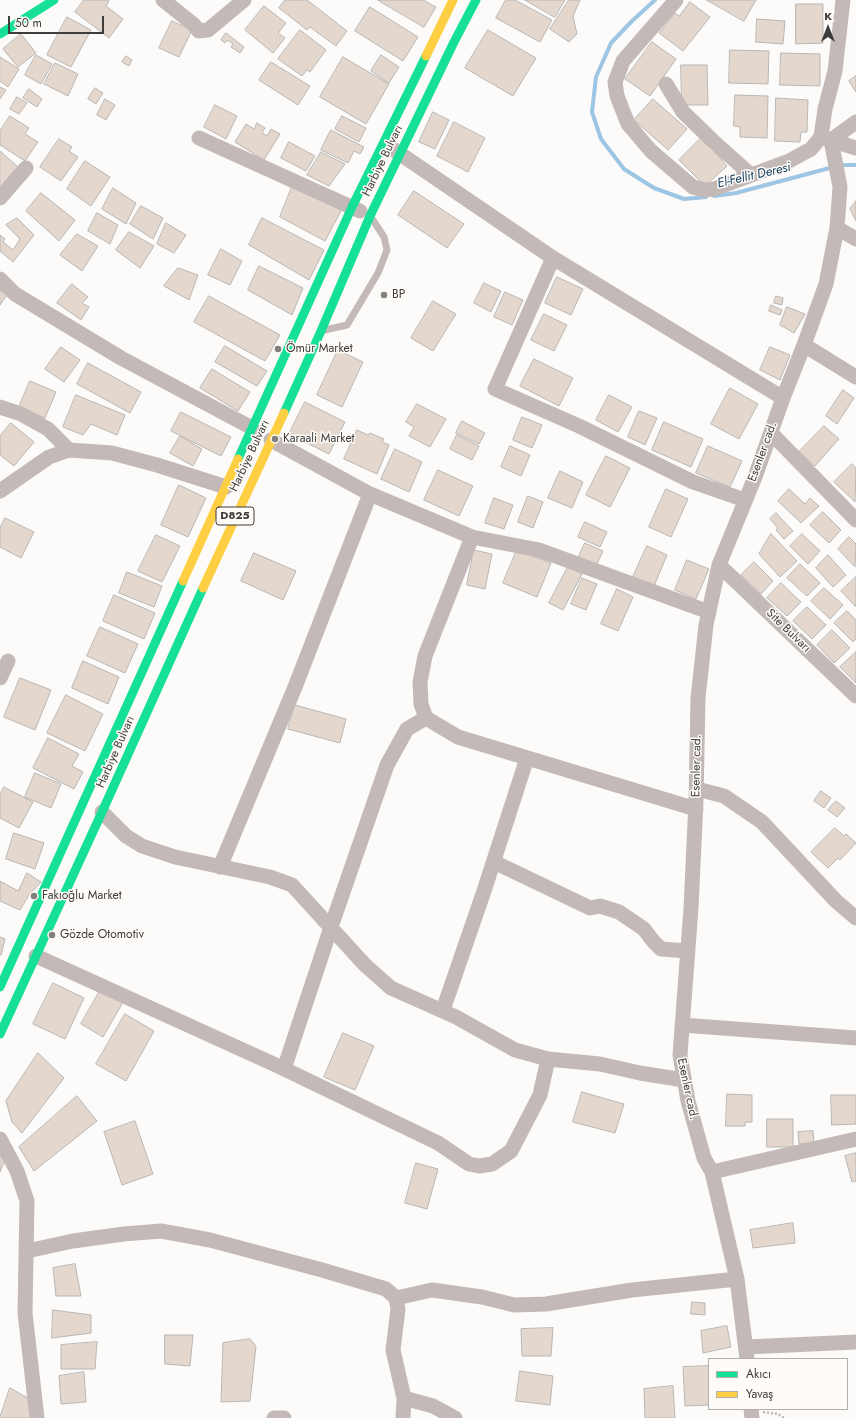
<!DOCTYPE html>
<html>
<head>
<meta charset="utf-8">
<style>
	body { margin:0 }
	#map { position:relative; width:856px; height:1418px; overflow:hidden; background:#fdfbf9; font-family:Jost,sans-serif }
	canvas { display:block }
	.legend { position:absolute; left:708px; top:1358px; width:140px; height:52px; box-sizing:border-box; background:#fefbf8; border:1px solid #b1afac; margin:0; padding:5px 7px; list-style:none; font-size:12px; color:#3e3d3b }
	.legend li { display:flex; align-items:center; gap:8px; height:20px }
	.legend b { width:20px; border:1px solid #b1afac }
	.north { position:absolute; left:808px; top:8px; width:40px; height:40px; -webkit-text-stroke:3px #fefbf8; paint-order:stroke; rotate:0deg; font-size:11px; font-weight:700; line-height:16px; text-align:center; color:#3e3d3b }
	.north::after { content:''; display:block; margin:auto; width:14px; height:18px; background:#3e3d3b; clip-path:polygon(50% 0,100% 100%,50% 72%,0 100%) }
	.scale { position:absolute; left:8px; top:16px; width:96px; height:18px; box-sizing:border-box; border:2px solid #3e3d3b; border-top:0; padding-left:5px; font-size:12px; line-height:14px; white-space:nowrap; color:#3e3d3b; -webkit-text-stroke:3px #fefbf8; paint-order:stroke }
</style>
</head>
<body>
<div id="map">
<canvas width="856" height="1418"></canvas>
<ul class="legend">
<li><b style="height:5px;background:#16e098"></b>Akıcı</li>
<li><b style="height:5px;background:#ffcf43"></b>Yavaş</li>
</ul>
<div class="north">K</div>
<div class="scale">50 m</div>
</div>
<script>
const ctx = document.querySelector('canvas').getContext('2d');
ctx.lineJoin = 'round';
function trace(path, color, width, dash) { ctx.strokeStyle = color; ctx.lineWidth = width; ctx.lineCap = dash ? 'butt' : 'round'; ctx.setLineDash(dash || []); ctx.stroke(path); }
function paint(path, color) { ctx.fillStyle = color; ctx.fill(path, 'evenodd'); }
function label(font, color, halo, rows, align = 'center') {
  ctx.font = font + ' Jost,sans-serif'; ctx.lineWidth = 3; ctx.setLineDash([]); ctx.textBaseline = 'middle'; ctx.strokeStyle = halo; ctx.fillStyle = color; for (const [text, x, y, turn = 0] of rows) {
    ctx.save(); ctx.translate(x, y); ctx.rotate((+turn || 0) * Math.PI / 180); ctx.textAlign = isNaN(turn) ? turn : align; if (halo) ctx.strokeText(text, 0, 0); ctx.fillText(text, 0, 0); ctx.restore();
  }
}
trace(new Path2D(`
	M655 0 632 21 611 43 596 77 592 112 601 139 624 169 654 188 684 199 706 197
	M714 196 736 193 841 165H856`), '#9dc5e4', 4);
const building = new Path2D(`
	M84 0H107L109 1 106 6 123 19 109 38 75 12Z
	M285 0H307L347 31 336 46 310 27 307 30 279 8Z
	M378 0H423L436 7 424 27Z
	M506 0H515L552 20 540 42 496 18Z
	M525 0H565L555 17Z
	M569 0H580L573 16 577 34 569 42 550 29Z
	M707 0H756L744 21Z
	M690 2 710 17 683 51 659 33 675 13 679 16Z
	M796 4H823V43L796 44Z
	M264 6 286 23 278 33 285 38 273 53 245 30Z
	M370 7 418 37 403 61 355 31Z
	M67 17 91 30 71 67 47 55Z
	M757 19 785 21 783 44 756 42Z
	M172 21 192 30 179 57 159 48Z
	M300 30 326 50 310 72 307 70 302 76 278 59Z
	M488 30 536 58 513 96 465 68Z
	M226 33 244 47 240 53 231 47 233 44 227 40 225 43 221 40Z
	M21 34 36 53 18 67 3 49Z
	M652 42 676 59 650 96 625 79Z
	M730 50 769 51 768 84 729 83Z
	M781 53 820 54V86L780 85Z
	M36 55 52 64 41 84 25 75Z
	M381 55 399 67 389 83 371 71Z
	M126 56 132 60 129 66 122 62Z
	M0 57 19 69 8 87 0 81Z
	M343 57 389 84 366 124 320 97Z
	M271 62 310 86 298 105 259 80Z
	M55 63 78 74 68 96 44 84Z
	M681 65H707L708 105H682Z
	M856 76V92L849 81Z
	M0 87 6 90 0 99Z
	M95 88 103 93 96 104 88 99Z
	M29 89 42 99 37 107 23 98Z
	M735 95 768 96 767 138 740 137V127L734 126Z
	M17 97 27 103 19 114 10 109Z
	M776 98 808 100 807 132H801L800 142 775 141Z
	M105 99 115 105 106 120 97 115Z
	M653 99 687 129 668 150 634 120Z
	M215 105 237 116 226 139 204 127Z
	M433 112 449 120 435 149 419 142Z
	M10 116 29 128 25 134 38 142 25 161 0 145V131Z
	M342 116 366 128 359 142 335 129Z
	M454 122 485 138 468 172 437 156Z
	M257 123 265 128 262 133 267 136 271 129 280 134 264 160 235 142 246 124 254 129Z
	M331 130 364 147 360 154 354 151 348 163 321 150Z
	M702 137 727 166 705 186 679 160Z
	M59 139 72 147 69 151 78 157 61 181 40 167Z
	M289 142 315 156 306 171 281 158Z
	M0 151 18 167 0 188Z
	M321 152 345 164 329 186 307 175Z
	M85 161 110 177 91 206 67 189Z
	M292 187 342 209 325 241 280 217Z
	M113 188 136 203 126 224 102 209Z
	M414 191 464 224 447 248 398 215Z
	M41 193 75 220 59 241 26 211Z
	M856 201V221L850 209Z
	M141 206 163 218 153 239 130 224Z
	M97 213 118 225 110 244 88 231Z
	M17 218 34 235 13 262 0 251V235L5 239 3 242 13 250 20 239 6 225Z
	M262 218 324 250 309 280 249 245Z
	M166 223 186 235 174 253 157 244Z
	M129 232 154 246 140 268 116 250Z
	M77 234 98 246 82 271 60 255Z
	M221 249 242 261 230 285 208 275Z
	M259 266 303 288 292 315 248 290Z
	M178 268 198 275 189 300 164 286Z
	M557 277 583 289 571 315 545 303Z
	M484 283 501 291 491 312 474 303Z
	M72 284 88 297 82 303 89 307 81 320 57 303Z
	M0 290 7 295 0 305Z
	M505 292 523 300 512 325 494 317Z
	M209 296 280 335 265 361 194 322Z
	M776 296 783 298 782 305 774 303Z
	M433 301 456 314 433 351 411 338Z
	M771 305 782 310 780 315 769 311Z
	M787 307 805 314 794 333 780 325Z
	M544 314 567 325 554 351 531 340Z
	M225 346 267 371 257 386 215 362Z
	M61 347 80 360 64 382 45 369Z
	M770 347 790 355 780 380 760 370Z
	M338 350 363 362 342 407 317 395Z
	M534 359 573 378 559 406 520 386Z
	M88 363 141 392 130 413 77 384Z
	M212 369 250 392 238 411 200 388Z
	M30 381 56 392 45 418 19 407Z
	M730 388 758 404 739 439 711 424Z
	M843 390 854 398 837 424 826 416Z
	M76 395 125 415 117 435 91 424 83 435 63 427Z
	M609 395 632 407 618 432 596 420Z
	M305 402 345 422 329 454 289 434Z
	M417 404 446 419 430 447 409 436 414 427 406 422Z
	M639 411 657 418 645 445 628 437Z
	M181 412 231 437 221 456 171 431Z
	M522 417 542 425 532 448 513 440Z
	M462 421 485 433 479 444 456 433Z
	M664 422 703 439 691 467 652 450Z
	M11 423 34 442 14 466 0 455V436Z
	M824 426 839 439 815 466 799 452Z
	M357 430 368 435 370 433 384 439 382 442 389 445 377 474 344 459Z
	M457 435 479 446 472 460 450 449Z
	M180 436 202 449 193 466 170 453Z
	M510 446 530 455 521 476 501 467Z
	M708 446 742 461 730 487 696 473Z
	M395 449 422 462 409 492 381 479Z
	M606 456 630 468 610 507 586 495Z
	M852 464 856 468 855 502 834 482Z
	M438 470 473 486 459 516 424 500Z
	M560 471 583 482 572 508 548 498Z
	M179 485 206 498 188 537 161 525Z
	M666 489 688 499 671 537 649 527Z
	M789 489 805 504 810 498 819 506 801 523 778 501Z
	M528 496 543 502 533 528 518 522Z
	M494 498 513 505 504 529 485 523Z
	M823 512 841 530 829 543 810 525Z
	M776 513 793 531 784 539 776 530 778 528 770 519Z
	M5 518 34 532 21 558 0 547V528Z
	M585 522 607 532 600 547 578 537Z
	M771 534 797 561 780 577 759 554Z
	M802 534 820 551 808 564 790 546Z
	M156 535 180 546 162 582 138 571Z
	M849 537 856 544 855 567 838 549Z
	M585 543 603 551 595 568 577 560Z
	M647 546 667 555 654 586 633 577Z
	M474 550 492 554 485 589 467 585Z
	M517 550 551 563 537 597 503 583Z
	M254 553 296 571 283 600 241 581Z
	M828 555 846 575 833 587 816 568Z
	M687 560 709 569 696 599 675 590Z
	M754 562 773 581 761 594 741 575Z
	M800 564 820 583 807 596 787 578Z
	M568 567 582 574 563 610 549 603Z
	M127 572 162 586 154 607 119 593Z
	M856 577V607L841 591Z
	M582 578 597 584 586 610 571 604Z
	M781 583 801 602 787 616 767 598Z
	M824 588 843 605 830 619 811 601Z
	M617 589 633 597 618 631 601 624Z
	M114 595 155 613 144 639 103 621Z
	M807 607 826 625 812 639 793 621Z
	M847 611 856 620V639L853 642 834 623Z
	M100 627 138 644 125 673 87 656Z
	M832 630 850 648 834 663 817 645Z
	M856 652V683L840 667Z
	M83 661 119 677 108 704 72 688Z
	M20 678 51 690 35 730 4 717Z
	M66 695 103 714 85 751 47 733Z
	M295 705 346 719 340 743 288 729Z
	M48 738 79 754 72 766 83 772 74 789 33 768Z
	M35 773 61 784 51 808 25 797Z
	M4 787 33 802 19 828 0 818V795Z
	M821 791 831 798 824 808 814 801Z
	M836 801 845 808 837 817 828 810Z
	M835 828 844 836 846 834 856 843 840 860 838 858 828 868 811 852Z
	M14 833 44 843 35 869 6 859Z
	M27 873 41 882 29 895 20 910 0 901V881L18 891Z
	M0 937 5 939 1 955H0Z
	M53 983 84 998 65 1039 33 1024Z
	M101 989 123 1002 103 1037 81 1024Z
	M125 1014 154 1031 126 1081 96 1064Z
	M343 1033 374 1046 355 1090 324 1077Z
	M38 1053 64 1078 22 1133 12 1122 6 1101Z
	M582 1092 624 1104 615 1133 573 1122Z
	M727 1094 752 1095V1122H745V1126H726Z
	M831 1095H856V1124L832 1125Z
	M77 1096 97 1121 34 1171 19 1147Z
	M767 1119H793V1147H767Z
	M135 1121 153 1174 122 1185 104 1132Z
	M813 1131 814 1143 799 1144 798 1132Z
	M0 1153 6 1157 0 1172Z
	M856 1153V1181L852 1182 845 1156Z
	M416 1163 438 1169 427 1209 405 1203Z
	M793 1223 795 1243 753 1248 750 1230Z
	M75 1264 81 1296H56L53 1268Z
	M692 1302 705 1303V1315L691 1314Z
	M53 1310 91 1315V1333L52 1338Z
	M727 1326 731 1347 703 1353 701 1331Z
	M553 1328 551 1356H522L521 1329Z
	M165 1335H193L190 1366 165 1364Z
	M250 1339 256 1346 250 1401 221 1402 223 1343Z
	M97 1342 95 1369H61V1345Z
	M709 1366V1405L685 1406 683 1367Z
	M520 1371 553 1376 550 1405 516 1401Z
	M84 1372 86 1402 61 1404 59 1376Z
	M673 1386 675 1418H645L644 1389Z
	M10 1388 35 1402 33 1418H0Z`);
paint(building, '#e4d8ce');
trace(building, '#b8b6b4', 1);
trace(new Path2D(`
	M763 1412 778 1414 784 1418`), '#bcb5b3', 2.5, [2, 2]);
trace(new Path2D(`
	M325 330 347 325 378 273 387 250 384 237 373 220`), '#c3bab8', 7);
trace(new Path2D(`
	M163 0 193 24 199 31 208 30 244 0
	M676 0 623 61 615 82 617 96 628 124 651 151 693 187 704 190 714 189 789 161 811 149 821 137
	M666 84 683 112 713 141 751 175
	M856 122 831 140 856 148
	M199 138 360 211
	M393 149 553 258 783 398
	M0 198 26 168
	M837 228 856 239
	M553 258 495 389 579 426 693 482 745 500
	M0 279 15 294 121 358 252 428
	M804 345 856 377
	M0 407 21 414 48 429 69 450
	M771 433 856 520
	M271 440 370 494 472 537 539 550 709 612
	M0 491 49 457 69 450 112 453 157 465 226 487
	M472 537 425 656 420 682 421 704 426 718 458 737 696 809
	M719 565 856 696
	M0 678 8 661
	M697 789 724 796 762 822 836 901 856 918
	M102 812 126 836 142 846 175 857 270 877 292 885 365 965 391 988 456 1017 515 1050 548 1059 600 1064 640 1073 684 1080
	M494 862 590 908 600 906 619 912 644 929 653 941 661 949 688 951
	M220 867 295 687 370 494
	M36 956 278 1066 438 1143 469 1164 479 1166 492 1164 511 1151 540 1095 548 1059
	M443 1010 484 891 527 758
	M682 1025 856 1038
	M284 1069 331 927 387 765 407 729 426 718
	M0 1139 17 1171 27 1201 25 1313 37 1418
	M712 1172 856 1139
	M27 1251 73 1241 124 1234 161 1231 210 1240 322 1270 386 1289 396 1298 398 1309 393 1350 404 1398 403 1418
	M396 1298 432 1290 482 1297 514 1305 546 1304 632 1290 737 1279
	M746 1347 856 1342
	M747 1359 737 1279 712 1172 704 1158 688 1101 680 1055 691 908 696 801 698 698 706 625 719 565 755 477 783 398 804 345 826 284 837 228 840 187 831 140 821 137 825 109 835 71 843 0
	M404 1398 433 1406 455 1418
	M751 1409 752 1418
	M274 1418H284`), '#c3bab8', 15);
trace(new Path2D(`
	M0 34 54 0
	M284 413 321 331 370 216 454 42 476 0
	M238 459 352 207 426 56
	M0 987 183 581
	M0 1034 102 812 203 588`), '#16e098', 9);
trace(new Path2D(`
	M426 56 453 0
	M183 581 238 459
	M203 588 284 413`), '#ffcf43', 9);
for (const [x, y, r, color] of [
	[384,295,4,"#81807e"],
	[278,349,4,"#81807e"],
	[275,439,4,"#81807e"],
	[34,896,4,"#81807e"],
	[52,935,4,"#81807e"]
]) { const dot = new Path2D(); dot.arc(x, y, r, 0, 2 * Math.PI); ctx.fillStyle = color; ctx.fill(dot); trace(dot, '#fefbf8', 1.5); }
for (const [x, y, w] of [
	[235,516,38]
]) { const box = new Path2D(); box.roundRect(x - w / 2, y - 9, w, 18, 3); ctx.fillStyle = '#fefbf8'; ctx.fill(box); trace(box, '#3e3d3b', 1); }
label('bold 11px', '#3e3d3b', null, [
	["D825",235,516]
]);
label('12px', '#3e3d3b', '#fefbf8', [
	["Harbiye Bulvarı",383,161,-64],
	["Esenler cad.",763,452,-70],
	["Harbiye Bulvarı",250,456,-65],
	["Site Bulvarı",788,631,44],
	["Harbiye Bulvarı",116,752,-66],
	["Esenler cad.",697,766,-89],
	["Esenler cad.",687,1089,78]
]);
label('12px', '#3e3d3b', '#fefbf8', [
	["BP",392,295],
	["Ömür Market",286,349],
	["Karaali Market",283,439],
	["Fakıoğlu Market",42,896],
	["Gözde Otomotiv",60,935]
], 'left');
label('italic 13px', '#154260', '#fefbf8', [
	["El-Fellit Deresi",754,176,-13]
]);
</script>
</body>
</html>
